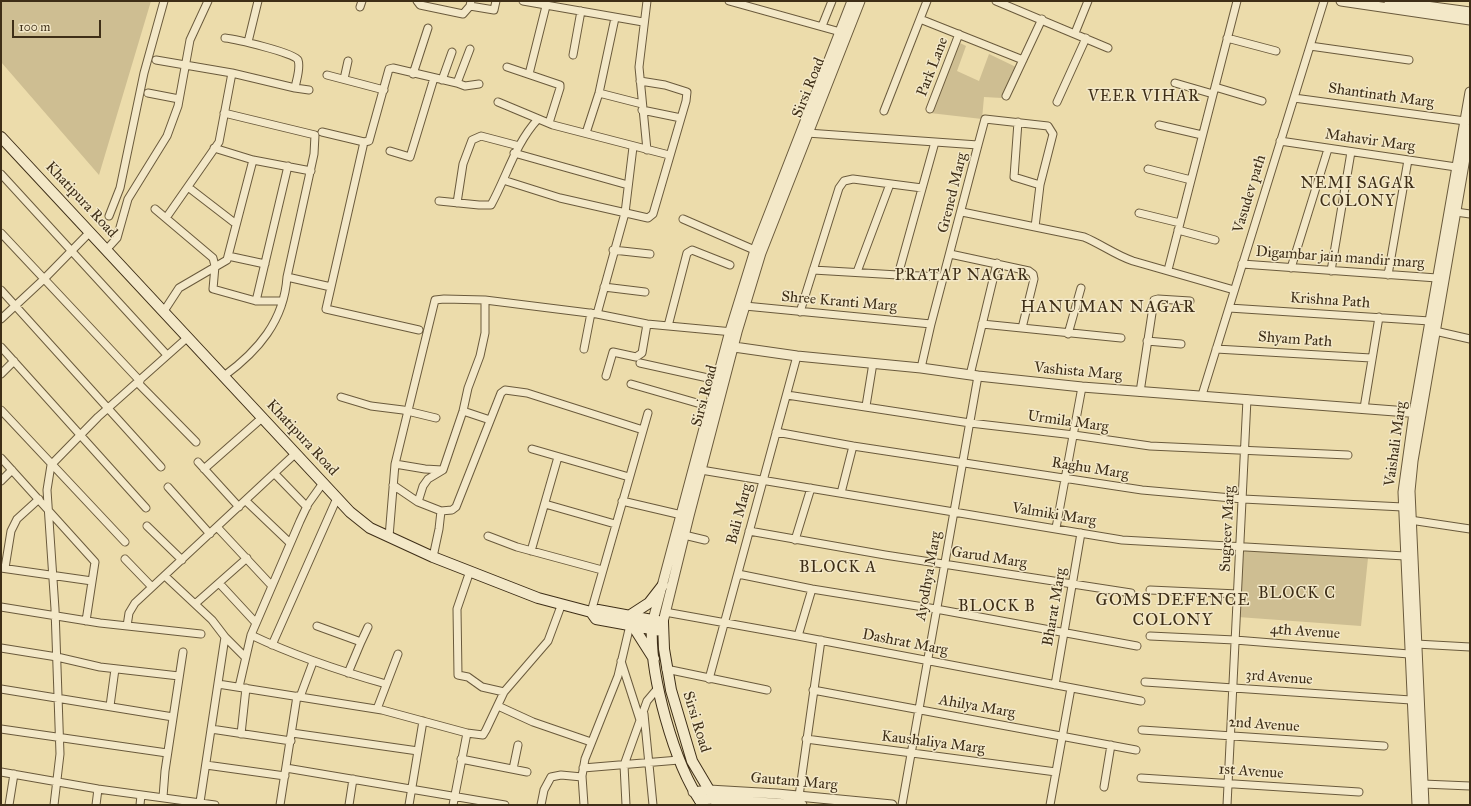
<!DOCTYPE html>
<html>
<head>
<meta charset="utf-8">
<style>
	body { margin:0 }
	#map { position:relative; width:1471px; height:806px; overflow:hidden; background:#ecdcab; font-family:"IM FELL Great Primer",serif }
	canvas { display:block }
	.frame { position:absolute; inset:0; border:2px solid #3e2e17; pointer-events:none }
	.scale { position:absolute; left:12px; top:20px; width:89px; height:18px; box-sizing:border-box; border:2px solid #3e2e17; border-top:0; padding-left:5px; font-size:12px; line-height:14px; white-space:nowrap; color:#3e2e17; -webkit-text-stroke:3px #f3e8c8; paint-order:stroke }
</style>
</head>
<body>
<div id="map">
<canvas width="1471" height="806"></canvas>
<div class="frame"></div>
<div class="scale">100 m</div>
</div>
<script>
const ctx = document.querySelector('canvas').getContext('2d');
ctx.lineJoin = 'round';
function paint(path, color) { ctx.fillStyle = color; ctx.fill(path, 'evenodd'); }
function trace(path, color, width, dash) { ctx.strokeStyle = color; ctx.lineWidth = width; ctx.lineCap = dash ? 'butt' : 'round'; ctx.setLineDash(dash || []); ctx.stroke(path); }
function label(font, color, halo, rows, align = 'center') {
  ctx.font = font + ' "IM FELL Great Primer",serif'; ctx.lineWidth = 3; ctx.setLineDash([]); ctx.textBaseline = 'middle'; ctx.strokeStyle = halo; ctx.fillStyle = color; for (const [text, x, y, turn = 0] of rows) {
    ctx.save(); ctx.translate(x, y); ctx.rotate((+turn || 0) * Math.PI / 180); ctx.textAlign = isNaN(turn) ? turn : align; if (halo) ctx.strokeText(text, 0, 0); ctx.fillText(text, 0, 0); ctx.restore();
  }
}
paint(new Path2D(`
	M1 1H151L99 175 1 62Z
	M958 42 966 46 957 71 979 81 989 54 1016 67 1002 98 984 97 982 119 930 113Z
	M1244 551 1368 558 1361 626 1238 617Z`), '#cebe92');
const minor = new Path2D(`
	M417 1 420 5 463 14 470 6 471 1
	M523 1 643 22
	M647 1 639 67 647 150
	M729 1 844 33
	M996 1 1108 48
	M470 6 494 10 496 1
	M360 7 362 1
	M920 19 1023 60
	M822 26 832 1
	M1075 33 1088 1
	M1227 38 1276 51
	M248 42 258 1
	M1310 46 1409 60
	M573 55 581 11
	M156 60 232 73 295 88C296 81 301 68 298 60 295 53 235 39 225 38
	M507 67 560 85V88L549 123
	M413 74 428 28
	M529 74 546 6
	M327 75 384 90
	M344 79 348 61
	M442 80 452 52
	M457 83 465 86 479 84
	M1175 83 1213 94
	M1215 87 1262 101
	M295 88 309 90
	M148 93 179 99
	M599 93 642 104
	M1006 96 1042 19
	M1294 98 1465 121
	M498 102 553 125 669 155
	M1057 102 1086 38
	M930 109 959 34
	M642 110 681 118
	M884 111 927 1
	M224 113 315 135 314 154 287 277C284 321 258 351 224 376
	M1018 122 1014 177 1040 185
	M1159 125 1202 135
	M322 132 364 142
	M586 133 599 93 615 18
	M807 133 978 145 931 324 921 368
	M1280 141 1456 167
	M978 145 985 119 1048 126 1053 134 1040 185 1035 227
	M214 148 253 160 311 171
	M390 151 410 157 434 78
	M514 153 628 185
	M1148 169 1191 180
	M1 174 167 355
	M503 180 560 198 648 218 653 214 686 101 687 92 665 85 640 81
	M188 187 236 224
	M439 201 479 205H491C507 176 515 144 538 119
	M457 203 463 164 472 140 481 136 519 146
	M155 209 213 258 215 266 213 289 256 301H282
	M962 212 1084 237C1101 244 1115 255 1133 261L1234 290
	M1456 212 1470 214
	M1139 213 1180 223
	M109 216 120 188 144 73 164 1
	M166 218 219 142 232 73
	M683 219 759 252
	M1178 230 1215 240
	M1 233 140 381
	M107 249 117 238 128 199 167 136 178 106 190 40 208 1
	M613 250 650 254
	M950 254 1029 271 1033 274 1034 279 1022 328
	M228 256 265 264
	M1242 264 1437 278
	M1291 268 1328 149
	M813 270 898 275 935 142
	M1168 270 1237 1
	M1331 271 1351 152
	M857 272 890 184
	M898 275 944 277
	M1388 275 1408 160
	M287 277 331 287 364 142 369 141 389 69 393 68 457 83 470 49
	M331 287 326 309 419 330
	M604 287 645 292
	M1 290 161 467
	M256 301 288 166
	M745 306 931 324
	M1229 308 1430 321
	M164 311 179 288 227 260 253 160
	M800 312 839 188 844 181 853 179 922 188
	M597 314 625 213 633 147
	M1 319 44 279 90 232
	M982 324 1121 338
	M668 326 687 253 692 250 730 265
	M1435 331 1470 339
	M1068 334 1081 288
	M1147 341 1181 344
	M1 347 146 508
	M584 349 591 313
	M1216 349 1371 358
	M640 363 717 380
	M1 374 14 361
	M970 375 997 263
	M606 376 613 352 636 357 642 353 647 324
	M138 383 196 442
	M631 384 711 407
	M1140 392 1154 300 1158 299 1190 301
	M787 395 970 423 1074 435 1150 446 1348 455
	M1202 395 1324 1
	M341 397 371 406 403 410 436 418
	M866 406 873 363
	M1364 408 1379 317
	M1 410 125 542
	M463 411 490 420
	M776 432 853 446 1142 490 1243 499 1403 507
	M532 449 629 477
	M1 458 95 562 86 621
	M198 462 239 507
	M395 464 425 469 442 470
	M204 469 263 417
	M701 470 1122 540 1405 556
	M275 474 307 507
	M1 481 12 470
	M393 485 418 502 441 511
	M168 487 210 534
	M841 493 853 446
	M246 501 290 543
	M622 501 686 516
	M418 502 423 486 428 479 443 470 463 411 468 388 480 356 485 333V300
	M545 504 615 524
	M1410 520 1470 529
	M147 526 182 560
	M217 527 272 586
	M1056 528 1082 387
	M749 531 885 555 1131 593
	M684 535 705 540
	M488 536 517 547 602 570
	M389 537 395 464 435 300 444 299 485 300 597 314 647 324 733 332
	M795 540 811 488
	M531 551 558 457
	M433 557 439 529 441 511 452 510 456 507 501 393 505 390 527 393 643 430
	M125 559 152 587
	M1 568 92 581
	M5 568 11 531 17 519 39 499
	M470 571 457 609 458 675 468 677 482 687 504 692
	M738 574 812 589 936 609 1137 646
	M165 576 212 620 225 637 200 802
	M219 583 256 623
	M1150 590 1238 594
	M195 604 247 558
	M1 607 100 623 201 634
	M591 612 648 413
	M665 612 798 636 1141 701
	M127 626 129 613 135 603 296 453
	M317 626 361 642 348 673
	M251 635C295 656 340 671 386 684
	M798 636 812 589
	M1150 636 1235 640 1409 654
	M225 637 245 657
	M361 642 368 627
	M1416 644 1470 647
	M272 645 337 498
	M1 648 57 657 100 667 179 676
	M621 661 640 720
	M666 669 767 690
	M709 679 797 356
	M1145 682 1411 700
	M218 684 382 710 467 733
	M1055 685 1081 533
	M239 687 251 635 300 521 308 504 323 483
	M1 689 173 717
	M813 690 1136 750
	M300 697 313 662
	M110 706 115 669
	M498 706 533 722 591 742
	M377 709 398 654
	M644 714 653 805
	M1 729 167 753
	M211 729 291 741
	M1142 730 1384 746
	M292 733 418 751
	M241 734 246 688
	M806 739 1056 772
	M461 759 527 772
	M206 765 285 776
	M286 768 505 805
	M583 768 679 760
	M513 769 518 745
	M1 772 98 789 215 805
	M1141 778 1359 792
	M1423 784 1470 786
	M1104 787 1111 745
	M799 796 821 640
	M163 797 165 771 183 652
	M9 805 14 774
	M54 805 60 754 55 609 47 490 51 465 98 417 188 337
	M96 805 98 789
	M140 805 141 795
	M280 805 297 696
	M349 805 353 779
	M409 805 423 721
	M453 805 467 733 483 735 486 730 504 692 548 641 561 606
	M541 805 544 790 551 777 561 775 582 777
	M584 805 582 776 585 759 618 676 630 625
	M626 805 624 765 647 701 658 688
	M902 805 978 376
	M1050 805 1071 688
	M1227 805 1247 399`);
const tertiary = new Path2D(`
	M1341 1 1470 20
	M1389 1 1470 12
	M734 347 797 356 921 368 978 376 1082 387 1421 413
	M653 620 730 331 755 250 852 1
	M663 622 689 516 737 332 761 253 860 1
	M693 792 709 790 777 794 892 805
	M699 800 714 799 802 805
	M1417 805 1403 492 1414 413 1470 92
	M1424 805 1410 491 1413 461 1470 129`);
const secondary = new Path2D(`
	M1 137 350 512 370 528 433 557 538 598 591 612 596 619 662 631
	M591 612 598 610 663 622 664 649 671 690 692 761 718 805
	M629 616 649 603 663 585
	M652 624C649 674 674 765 703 805
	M633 626 654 659`);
trace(minor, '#6a5a3c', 9);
trace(tertiary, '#6a5a3c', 11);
trace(secondary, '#3e2e17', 12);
trace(minor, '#f3e8c8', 7);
trace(tertiary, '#f3e8c8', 9);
trace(secondary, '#f3e8c8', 10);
label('15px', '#3e2e17', '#f3e8c8', [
	["Park Lane",933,67,-69],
	["Sirsi Road",809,88,-68],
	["Shantinath Marg",1381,96,8],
	["Mahavir Marg",1370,141,8],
	["Grened Marg",953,193,-76],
	["Vasudev path",1250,194,-73],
	["Khatipura Road",81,200,47],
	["Digambar jain mandir marg",1340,258,4],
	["Krishna Path",1330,301,4],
	["Shree Kranti Marg",839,302,5],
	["Shyam Path",1295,340,4],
	["Vashista Marg",1078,372,5],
	["Sirsi Road",705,396,-75],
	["Urmila Marg",1068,422,8],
	["Khatipura Road",302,438,47],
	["Vaishali Marg",1396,444,-82],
	["Raghu Marg",1090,469,9],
	["Bali Marg",740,514,-75],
	["Valmiki Marg",1054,515,9],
	["Sugreev Marg",1228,529,-87],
	["Garud Marg",989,558,9],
	["Ayodhya Marg",929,576,-80],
	["Bharat Marg",1055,607,-80],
	["4th Avenue",1305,632,4],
	["Dashrat Marg",905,643,11],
	["3rd Avenue",1279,678,4],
	["Ahilya Marg",977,707,10],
	["Sirsi Road",696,722,73],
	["2nd Avenue",1264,725,4],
	["Kaushaliya Marg",933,743,7],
	["1st Avenue",1251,772,4],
	["Gautam Marg",794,782,5]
]);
ctx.letterSpacing = '1px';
label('16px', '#3e2e17', '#f3e8c8', [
	["VEER VIHAR",1144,97],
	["NEMI SAGAR",1358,184],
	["COLONY",1358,202],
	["PRATAP NAGAR",962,276],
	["BLOCK A",838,568],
	["BLOCK C",1297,594],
	["BLOCK B",997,607]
]);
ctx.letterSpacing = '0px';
ctx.letterSpacing = '1px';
label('17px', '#3e2e17', '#f3e8c8', [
	["HANUMAN NAGAR",1108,308],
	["GOMS DEFENCE",1173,601],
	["COLONY",1173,621]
]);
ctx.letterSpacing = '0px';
</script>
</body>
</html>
